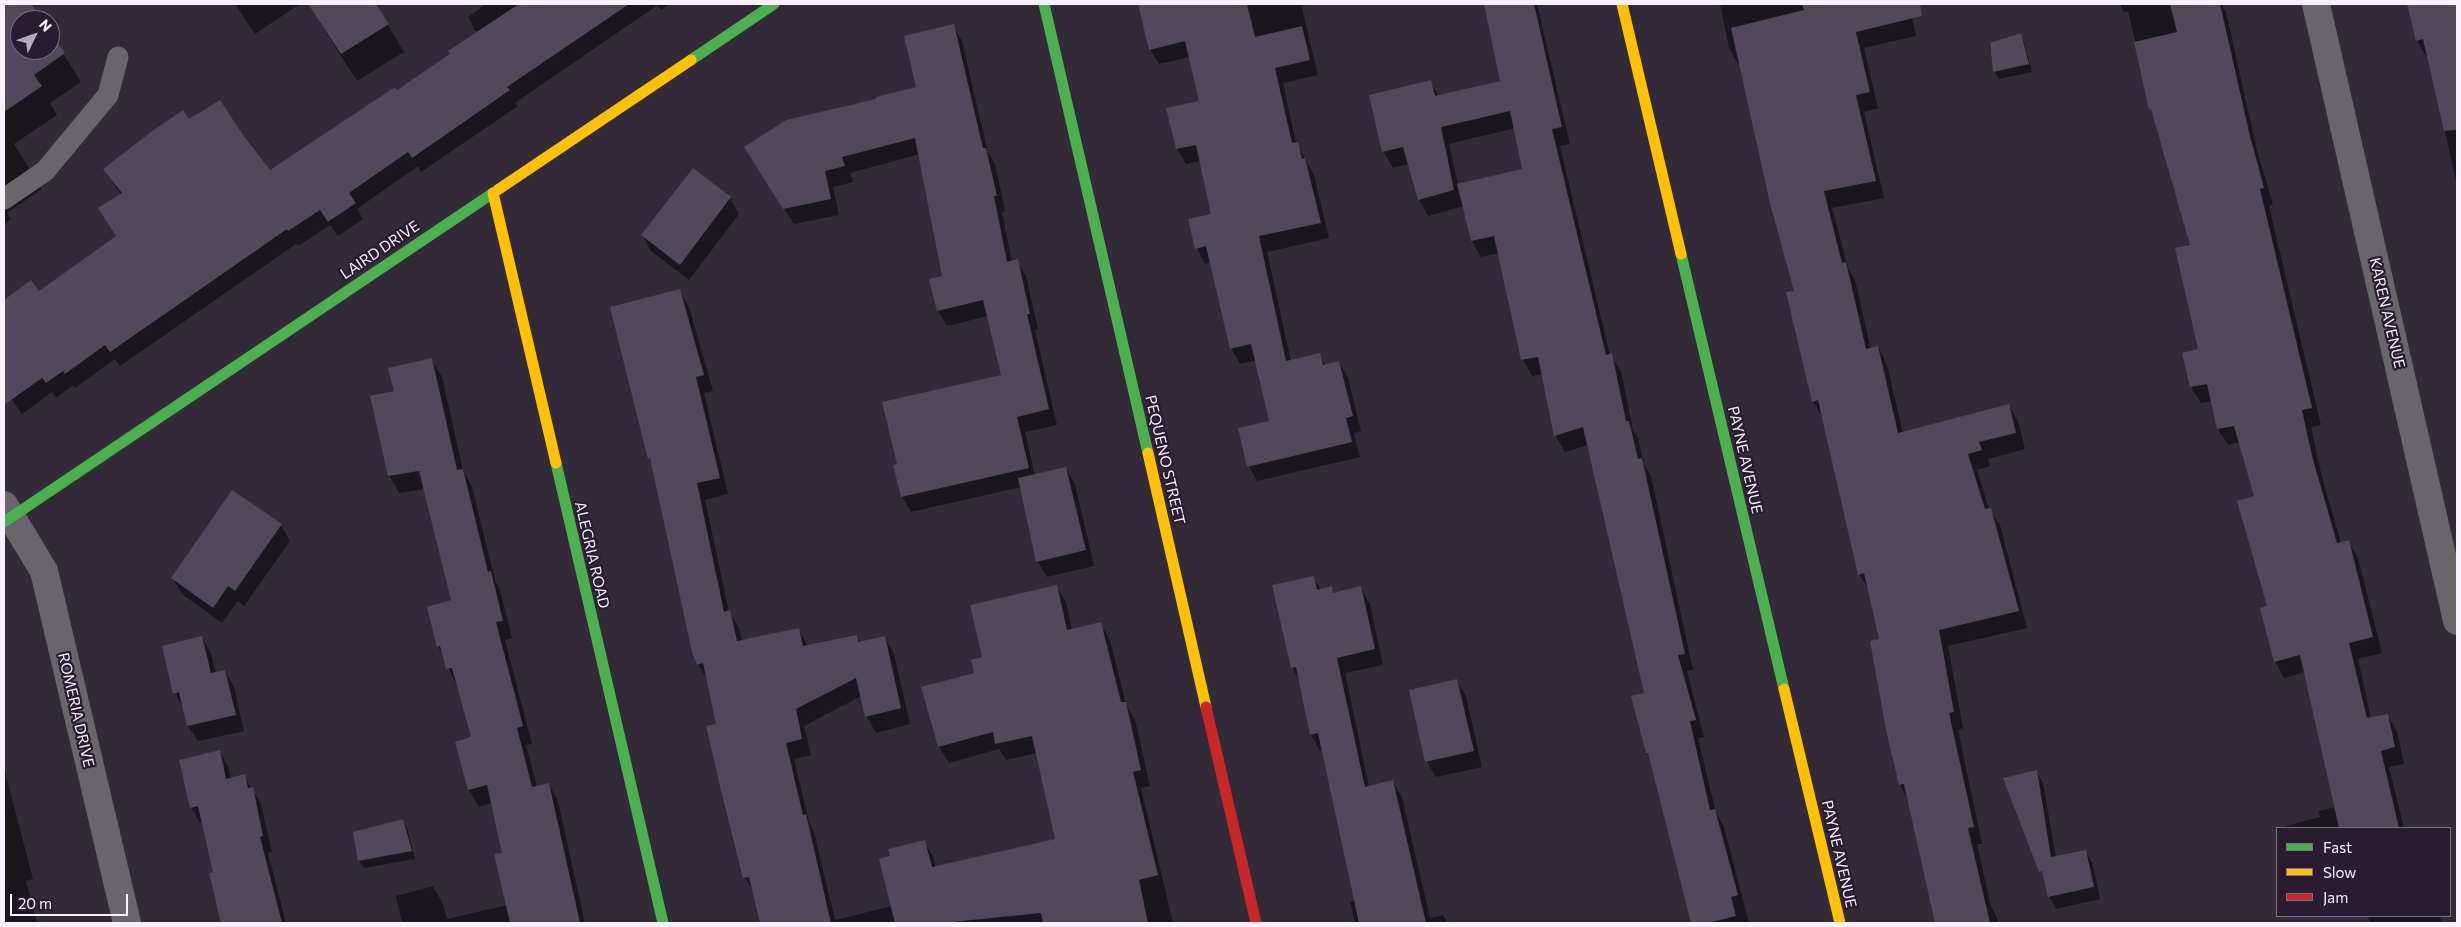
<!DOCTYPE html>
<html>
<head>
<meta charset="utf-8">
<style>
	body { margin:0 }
	#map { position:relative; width:2461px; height:927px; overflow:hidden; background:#322a37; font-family:Commissioner,sans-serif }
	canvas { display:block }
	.frame { position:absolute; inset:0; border:5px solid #f9f0ff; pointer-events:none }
	.legend { position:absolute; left:2276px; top:827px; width:175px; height:90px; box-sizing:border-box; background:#291c31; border:1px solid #7c7183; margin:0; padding:6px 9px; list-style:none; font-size:15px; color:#f9f0ff }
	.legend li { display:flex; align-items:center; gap:10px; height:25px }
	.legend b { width:25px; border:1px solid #7c7183 }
	.north { position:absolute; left:10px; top:10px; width:50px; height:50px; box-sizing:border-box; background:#291c31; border:1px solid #7c7183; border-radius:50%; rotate:48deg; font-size:14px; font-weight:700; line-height:20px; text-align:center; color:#f9f0ff }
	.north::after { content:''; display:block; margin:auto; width:18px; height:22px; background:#b3abb9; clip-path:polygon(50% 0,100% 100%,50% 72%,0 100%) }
	.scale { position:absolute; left:10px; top:894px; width:118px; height:22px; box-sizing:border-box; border:2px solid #f9f0ff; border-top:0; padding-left:6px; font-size:15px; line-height:18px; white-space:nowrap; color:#f9f0ff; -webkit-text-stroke:4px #291c31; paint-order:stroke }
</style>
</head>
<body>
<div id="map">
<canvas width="2461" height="927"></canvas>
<div class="frame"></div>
<ul class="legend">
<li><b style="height:6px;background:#4caf50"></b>Fast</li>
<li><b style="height:6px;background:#ffc107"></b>Slow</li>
<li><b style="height:6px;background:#c62828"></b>Jam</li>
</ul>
<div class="north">N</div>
<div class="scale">20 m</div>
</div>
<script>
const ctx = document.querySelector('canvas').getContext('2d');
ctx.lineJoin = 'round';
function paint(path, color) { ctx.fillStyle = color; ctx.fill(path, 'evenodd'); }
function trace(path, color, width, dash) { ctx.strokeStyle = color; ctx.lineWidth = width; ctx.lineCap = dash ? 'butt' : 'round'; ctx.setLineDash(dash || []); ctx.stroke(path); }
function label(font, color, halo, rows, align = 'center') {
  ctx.font = font + ' Commissioner,sans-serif'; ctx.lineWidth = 4.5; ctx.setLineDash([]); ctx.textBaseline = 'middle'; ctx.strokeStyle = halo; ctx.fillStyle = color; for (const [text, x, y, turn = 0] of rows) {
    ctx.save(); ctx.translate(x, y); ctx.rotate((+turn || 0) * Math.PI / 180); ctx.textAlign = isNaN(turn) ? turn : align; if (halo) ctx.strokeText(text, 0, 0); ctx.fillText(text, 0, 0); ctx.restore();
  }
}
paint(new Path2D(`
	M4 4H30L41 20H20V50H50V33L81 82 50 103 57 115 14 144 42 189 7 213 11 219 4 225Z
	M235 4H300L255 34Z
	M308 4H375L404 52 357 81Z
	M486 4H670L661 10 658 5 592 50 515 103 518 106 421 172 418 166 357 209 363 219 338 236 330 225 298 246 296 244 120 366 115 359 75 388 73 385 56 398 52 392 22 414 4 389V301L31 282 38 293 117 237 121 195 105 170 189 120 242 136 269 172 397 92 451 54 477 33 468 17Z
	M1139 4H1301L1318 75 1283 83 1296 143 1314 175 1329 238 1267 252 1291 361 1319 355 1326 366 1339 362 1348 378 1361 431 1354 433 1360 457 1257 481 1249 466 1271 422 1256 360 1240 364 1231 348 1211 262 1205 264 1197 248 1212 215 1201 161 1186 164 1177 149 1201 102 1190 57 1159 64 1150 49Z
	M1485 4H1537L1570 144 1560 146 1610 355 1621 371 1633 430 1638 438 1644 464 1651 476 1693 670 1687 671 1704 737 1698 738 1716 813 1724 827 1749 923H1692L1651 759 1647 753 1645 694 1588 445 1565 452 1555 435 1543 374 1532 376 1523 360 1499 253 1481 257 1472 241 1464 206 1428 216 1419 199 1409 164 1393 168 1383 151 1430 82 1439 96 1501 82ZM1515 128 1524 170 1458 185 1449 144Z
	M1720 4H1909L1916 36 1864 48 1878 108 1864 112 1884 198 1832 208 1848 268 1855 280 1871 349 1878 347 1887 364 1903 433 2008 405 2018 421 2025 449 1988 459 1990 466 1977 470 1989 509 2000 525 2027 628 1948 646 1963 728 1958 730 1982 844H1977L1990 903 1999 923H1936L1909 801 1900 785 1881 640 1869 590 1859 574 1823 418 1813 401 1795 292 1741 64H1738L1729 48Z
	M2120 4H2221L2226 12 2257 150 2273 204 2269 206 2321 425 2311 427 2321 473 2341 543 2348 541 2358 558 2382 653 2358 659 2371 719 2387 715 2397 731 2404 764 2389 767 2404 828H2286V826L2320 817 2318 811 2336 807 2305 672 2284 678 2275 661 2256 497 2240 442 2228 445 2218 429 2212 401 2201 403 2191 387 2184 353 2199 350 2191 246 2155 117 2151 109 2128 11 2124 12Z
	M2409 4H2457V185L2428 56H2426L2417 41Z
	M953 26 962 41 988 153 995 164 1005 211 1002 212 1012 262 1017 261 1026 276 1038 329 1035 330 1057 425 1025 432 1035 476 1066 468 1075 484 1094 566 1047 577 1038 562 1021 487 911 512 902 496 898 465 1003 376 988 316 947 326 938 311 944 277 920 154 850 173 853 182 833 187 839 215 794 224 755 163 878 100 918 88Z
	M2020 35 2024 42 2032 72 1999 79 1994 71 1989 44Z
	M730 198 739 214 689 280 651 251 642 235Z
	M679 290 689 307 713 391 704 393 728 494 705 500 729 612 739 628 742 641 798 629 808 646 856 636 860 643 885 638 894 654 910 724 876 733 867 717 861 696 804 726 811 755 794 759 809 822 814 832 835 920 892 906 891 857 924 841 934 858 936 867 1057 840 1037 753 1006 760 999 749 949 763 939 747 923 688 975 674 984 658 1056 586 1066 602 1072 630 1100 623 1110 640 1126 704 1135 720 1150 786 1141 788 1173 923H762L755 894 745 878 708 727 718 725 707 680 698 664 654 467 649 458Z
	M432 360 442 377 463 470 472 487 495 580 500 590 512 638 505 640 532 744 526 745 537 787 549 784 558 801 585 923H402L396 896 433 886 443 904 447 919 507 905 504 854 492 803 479 807 469 790 457 743 473 738 457 686 438 646 452 601 425 489 399 493 389 475 395 392Z
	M281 525 290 541 244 606 238 601 222 623 182 594 173 579Z
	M1313 577 1321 590 1331 588 1334 594 1361 588 1370 604 1383 665 1345 673 1369 787 1393 782 1402 797 1430 918 1443 915 1448 923H1355L1350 902 1355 900 1323 750 1320 751 1311 735 1300 682 1292 667Z
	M202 638 211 654 216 673 225 671 234 687 244 731 198 741 188 726 184 709 175 693Z
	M1457 681 1466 696 1482 767 1436 777 1427 762 1410 691Z
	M220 752 229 768 231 779 244 776 261 804 272 852 268 853 286 923H222L211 874 214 873 203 822 200 823 191 807Z
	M4 768 33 879 26 881 37 923H4Z
	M2036 771 2043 783 2056 858 2085 851 2093 864 2100 899 2056 909 2049 896 2046 882 2005 779Z
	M403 820 407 828 415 859 364 868 359 861 355 833Z
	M2368 916H2440L2442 923H2370Z`), '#0007');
paint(new Path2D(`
	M4 4H31L43 20H20V50H50V31L65 53 34 75 42 86 4 112Z
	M308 4H376L389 24 341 54Z
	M519 4H629L507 87 510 90 412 158 408 152 349 193 356 203 328 222 320 210 288 231 287 229 110 352 105 345 65 374 63 371 46 383 42 378 4 405V300L31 280 39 291 116 236 98 208 122 193 103 169 155 129 183 110 189 119 220 100 243 135 270 170 395 87 397 90 450 54 448 51Z
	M1138 4H1247L1255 37 1302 26 1310 60 1275 68 1292 143 1298 142 1302 159 1305 158 1321 223 1259 236 1286 361 1320 353 1323 365 1339 361 1353 416 1346 418 1352 442 1247 467 1238 428 1269 421 1251 344 1230 349 1206 246 1195 249 1188 219 1211 214 1196 145 1176 149 1166 108 1199 101 1185 41 1149 50Z
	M1484 4H1534L1562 127 1552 129 1606 355 1612 353 1626 421H1629L1638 459 1642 458 1685 654 1678 655 1696 720 1690 721 1710 810 1715 809 1738 895 1731 897 1736 916 1707 923H1691L1648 753H1646L1631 696 1644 693 1583 427 1554 436 1538 357 1521 360 1494 236 1471 241 1457 184 1522 169 1510 111 1441 127 1454 190 1418 200 1403 147 1382 152 1369 95 1431 80 1435 96 1500 81Z
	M1802 4H1920L1922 16 1856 32 1870 92 1856 95 1876 181 1824 191 1842 263 1846 262 1866 349 1878 346 1898 433 2009 404 2016 433 1979 442 1982 450 1968 454 1985 509 1991 508 2019 611 1939 630 1954 712 1949 713 1974 827 1968 828 1990 923H1935L1904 784 1899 785 1886 730 1870 641 1879 639 1864 573 1858 575 1818 400 1812 402 1786 292 1794 291 1770 203 1731 28 1804 10Z
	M2170 4H2220L2249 132 2264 188 2260 189 2312 408 2302 410 2312 456 2337 543 2349 540 2373 637 2349 643 2367 718 2388 714 2395 747 2381 751 2399 828H2339L2300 655 2274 662 2260 608 2267 606 2237 501 2254 496 2234 426 2217 429 2207 384 2190 387 2182 353 2198 349 2175 248 2190 245 2151 109 2149 110 2134 42 2177 32Z
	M2407 4H2457V130L2444 131 2423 39 2416 41Z
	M954 24 983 148H986L997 196H994L1007 262 1018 259 1030 314H1027L1049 409 1017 417 1029 468 901 497 893 465 897 464 882 402 1001 375 983 300 937 311 929 279 942 276 915 138 842 157 845 166 825 171 831 199 783 209 744 147 786 120 876 99V97L916 87 904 36Z
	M2021 33 2029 64 1993 72 1990 43Z
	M693 168 731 197 680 265 641 235Z
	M680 289 704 375 696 377 720 478 697 483 724 612 730 610 737 641 799 628 803 646 857 635 858 642 885 636 901 708 865 717 856 678 796 709 802 739 786 743 803 815 806 814 831 923H760L749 877 743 878 720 786 706 726 716 724 703 663 697 665 692 652 650 458 648 459 610 307Z
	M432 358 457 470 463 469 488 572 491 571 503 621 496 622 523 726 517 728 532 787 549 783 580 923H510L494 854 502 853 487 785 468 790 455 742 471 737 452 668 446 669 440 646 437 647 427 607 451 600 419 471 388 476 370 396 394 391 388 368Z
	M1066 467 1086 550 1036 562 1018 478Z
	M232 490 282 524 235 591 228 586 213 608 171 578Z
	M1314 576 1317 590 1332 586 1333 593 1361 586 1375 649 1337 658 1365 787 1393 780 1426 923H1359L1318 733 1310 735 1296 667 1291 668 1272 585Z
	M1057 585 1067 630 1101 622 1121 702H1126L1141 770 1133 772 1158 875 1139 880 1148 923H1043L1041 913 942 923H895L879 859 890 856 888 849 925 840 932 867 1055 839 1032 736 995 744 993 732 938 747 921 687 974 673 971 660 982 657 970 605Z
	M202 636 211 673 225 670 236 715 187 726 179 692 173 694 162 646Z
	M1457 679 1474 751 1425 762 1409 690Z
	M220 750 226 779 245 774 248 788 253 787 263 836 260 837 282 923H221L209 873 213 872 198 806 190 808 179 760Z
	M2037 770 2051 857 2086 850 2094 887 2048 897 2042 871 2039 872 2003 778Z
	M403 819 412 851 358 861 353 832Z`), '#53475b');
trace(new Path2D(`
	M4 199 45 171 108 95 118 57`), '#68656c', 21);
trace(new Path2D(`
	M2316 4 2457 621
	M4 505 44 571 127 923`), '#68656c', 28);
trace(new Path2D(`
	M1044 4 1148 453
	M691 60 774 4
	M1681 254 1784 689
	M556 463 663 923
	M4 522 499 189`), '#4caf50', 11);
trace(new Path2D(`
	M1622 4 1681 254
	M499 189 691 60
	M493 193 556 463
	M1148 453 1206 707
	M1784 689 1840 923`), '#ffc107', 11);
trace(new Path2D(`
	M1206 707 1256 923`), '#c62828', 11);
label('15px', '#f9f0ff', '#291c31', [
	["LAIRD DRIVE",380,250,-34],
	["KAREN AVENUE",2387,313,77],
	["PEQUENO STREET",1165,460,77],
	["PAYNE AVENUE",1745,460,77],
	["ALEGRIA ROAD",592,555,77],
	["ROMERIA DRIVE",76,710,77],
	["PAYNE AVENUE",1839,854,77]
]);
</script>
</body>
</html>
